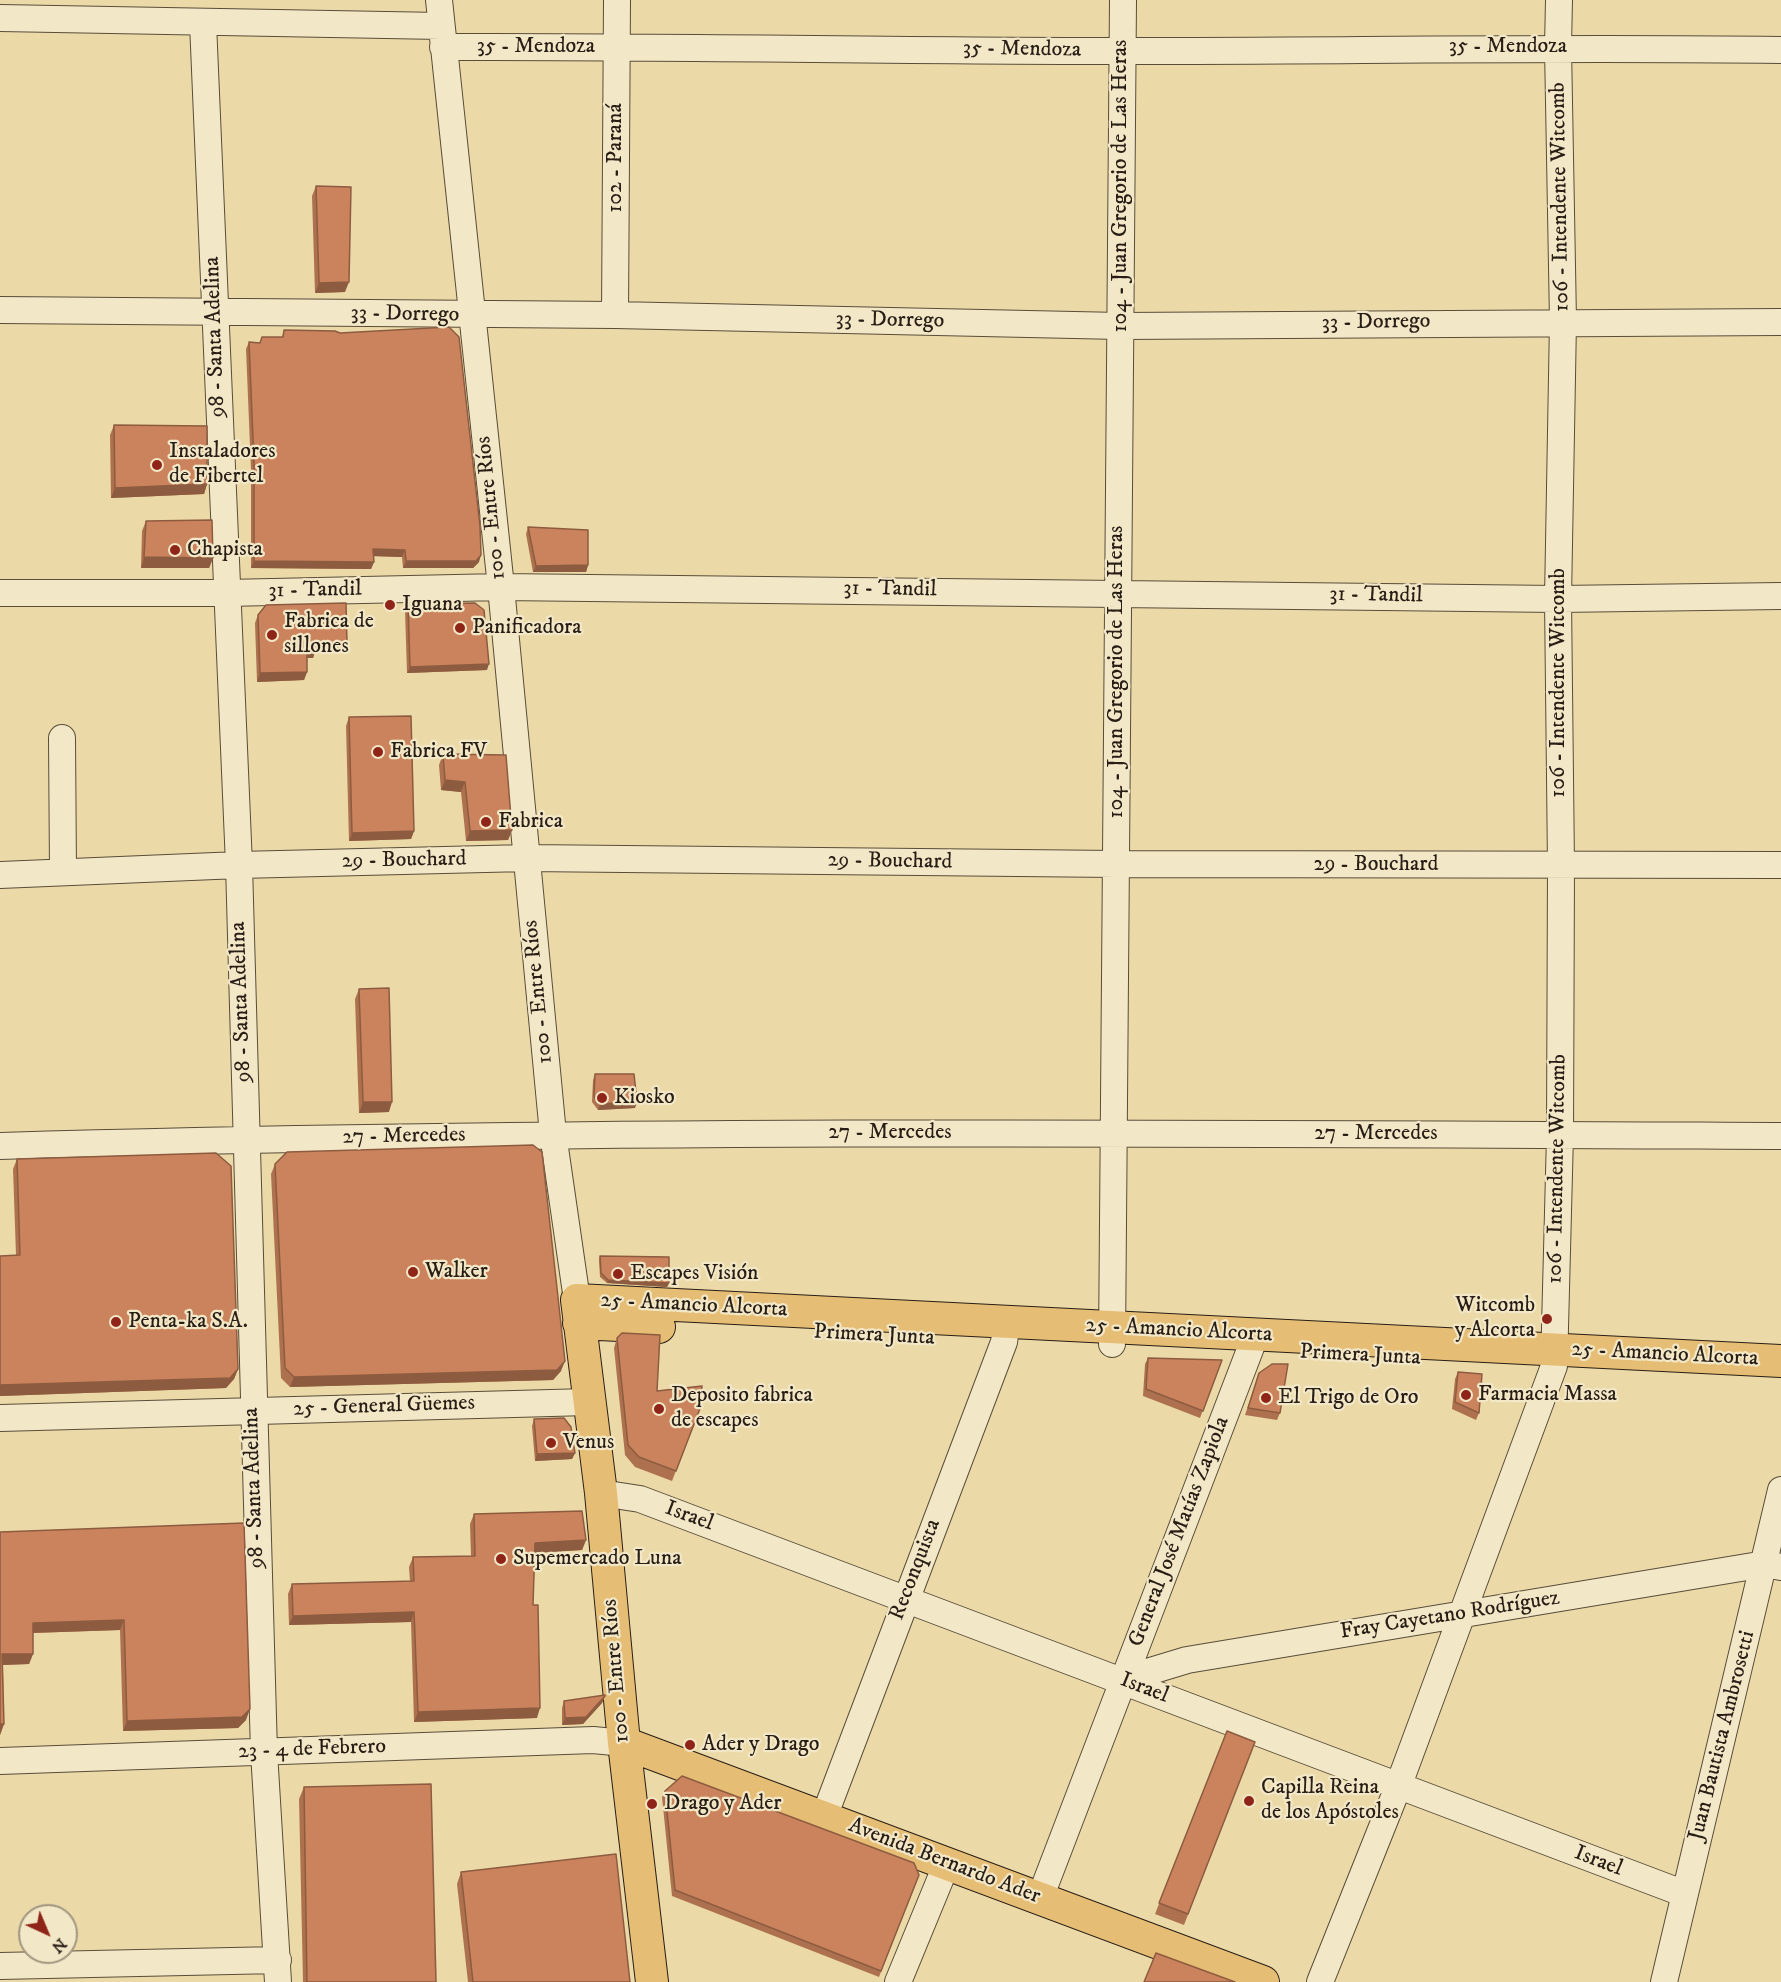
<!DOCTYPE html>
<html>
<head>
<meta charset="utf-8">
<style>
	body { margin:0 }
	#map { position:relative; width:1781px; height:1982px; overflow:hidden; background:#ebdaa8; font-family:"IM FELL DW Pica",serif }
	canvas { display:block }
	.north { position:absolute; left:18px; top:1904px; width:60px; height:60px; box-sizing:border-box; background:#f2e7c6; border:2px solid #a19780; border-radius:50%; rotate:136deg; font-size:16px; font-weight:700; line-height:24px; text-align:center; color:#281e16 }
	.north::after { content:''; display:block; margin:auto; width:21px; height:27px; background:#8f2418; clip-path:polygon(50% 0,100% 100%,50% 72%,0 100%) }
</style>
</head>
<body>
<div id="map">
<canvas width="1781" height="1982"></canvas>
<div class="north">N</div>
</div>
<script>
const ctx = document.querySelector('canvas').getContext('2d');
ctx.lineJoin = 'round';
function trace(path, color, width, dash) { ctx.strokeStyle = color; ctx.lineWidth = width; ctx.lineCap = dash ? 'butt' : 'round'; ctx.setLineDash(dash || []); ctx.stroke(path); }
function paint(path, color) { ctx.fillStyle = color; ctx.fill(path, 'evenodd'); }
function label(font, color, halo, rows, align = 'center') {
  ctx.font = font + ' "IM FELL DW Pica",serif'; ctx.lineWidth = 4.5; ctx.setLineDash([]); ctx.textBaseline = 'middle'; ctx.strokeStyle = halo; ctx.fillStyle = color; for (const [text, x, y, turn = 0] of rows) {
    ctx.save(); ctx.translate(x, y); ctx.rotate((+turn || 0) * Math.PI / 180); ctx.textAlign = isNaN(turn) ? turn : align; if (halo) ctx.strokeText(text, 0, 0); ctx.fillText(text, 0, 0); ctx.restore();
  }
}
const minor = new Path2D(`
	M439 0 501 587 553 1134 577 1300
	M0 18 441 26
	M203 23 239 865 264 1752 278 1982
	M443 47C670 46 896 51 1122 51 1342 51 1561 47 1781 50
	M0 310 615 315 1120 326 1781 322
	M615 315 617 0
	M0 593H226L501 587 1558 599 1781 596
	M62 738 63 872
	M0 875 239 865 526 858 1116 864 1781 865
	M0 1146C594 1129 1187 1133 1781 1136
	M1112 1344 1123 0
	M0 1418 588 1402
	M601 1493 640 1499 1685 1894
	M1121 1680 1187 1660 1765 1564 1781 1567
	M0 1761 593 1740 624 1743
	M824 1817 1004 1342 1007 1322
	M1040 1898 1256 1334
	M0 1966 278 1960
	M898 1982 947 1863
	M1320 1982 1398 1787 1554 1366 1560 1135 1561 866 1558 599 1563 321 1558 47 1559 0
	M1664 1982 1781 1490`);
const major = new Path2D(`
	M579 1323 659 1327
	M624 1743 1263 1982
	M652 1982 624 1743 601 1493 577 1300 1781 1361`);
trace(minor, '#594d3a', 28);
trace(major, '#281e16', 34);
trace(minor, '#f2e7c6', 26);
trace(major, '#e6bd74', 32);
paint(new Path2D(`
	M316 186 345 292 315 293 312 196Z
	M284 330 479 562 473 568H403L402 557 373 556 374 562 371 569 251 568V470L246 349 249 342 260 343 282 337Z
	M114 425 207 484 204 494 111 498 110 435Z
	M146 521 213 558 209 568H141L142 531Z
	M528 527 588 565 586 572H533L526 534Z
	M408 604 487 670 407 673 405 610Z
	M258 615 347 643 344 651 315 652 313 658H307V672L304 680 257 682 255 623Z
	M349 717 414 831 411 839 349 841 346 726Z
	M443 754 512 830 508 840 466 841 461 792 441 790 439 765Z
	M359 989 389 1112 359 1113 355 999Z
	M595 1074 635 1108 598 1110 592 1102 593 1080Z
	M17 1159 238 1369 234 1379 226 1388 0 1396V1256L16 1255 13 1169Z
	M275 1164 561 1371 553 1380 290 1387 281 1378 271 1174Z
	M600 1256 669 1283 667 1287 607 1283 600 1277 599 1260Z
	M617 1338 657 1391 701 1406 672 1481 635 1467 625 1455 614 1348Z
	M1148 1358 1222 1360 1200 1418 1143 1396 1145 1364Z
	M1458 1372 1479 1413 1476 1420 1452 1409 1455 1379Z
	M1259 1373 1280 1413 1277 1420 1245 1415Z
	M534 1419 575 1453 572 1459 535 1461 532 1426Z
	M474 1514 586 1540 582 1550 535 1553 533 1605 537 1718 414 1722 411 1622 289 1625 288 1594 292 1584 410 1582 409 1567 413 1557 471 1556 470 1524Z
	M244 1523 246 1720 238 1728 123 1731 120 1630 33 1633V1654L29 1664 3 1665 4 1724 0 1735V1532Z
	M605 1696 602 1703 583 1724 562 1725V1708L564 1701Z
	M1227 1731 1255 1742 1184 1925 1155 1914Z
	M304 1787 436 1982H303L299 1799Z
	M665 1791 919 1875 879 1977 672 1896 662 1797Z
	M461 1872 630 1982H468L457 1884Z`), '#ae714f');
paint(new Path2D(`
	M349 282 345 292 315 293 319 283Z
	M207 484 204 494 111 498 115 488Z
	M373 549 405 550 402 557 370 556Z
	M481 555 479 562 473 568H403L406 561Z
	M144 557 213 558 209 568H141Z
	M254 561 374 562 371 569 251 568Z
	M588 565 586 572H533L536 566Z
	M316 643H347L344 651 315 652 313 658H304L307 650Z
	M489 664 487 670 407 673 410 667Z
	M307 672 304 680 257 682 260 673Z
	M445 780 465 782 461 792 441 790Z
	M512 830 508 840 466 841 470 831Z
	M414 831 411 839 349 841 352 833Z
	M363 1102H392L389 1112 359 1113Z
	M637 1102 635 1108 598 1110 600 1104Z
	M608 1280 669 1283 667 1287 607 1283Z
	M565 1361 561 1371 553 1380 290 1387 294 1377Z
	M238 1369 234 1379 226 1388 0 1396V1385Z
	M575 1453 572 1459 535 1461 537 1454Z
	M586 1540 582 1550 532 1553 535 1543Z
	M414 1612 411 1622 289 1625 293 1616Z
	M124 1620 120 1630 29 1633 33 1623Z
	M2 1654H33L29 1664 0 1665Z
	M605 1696 602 1703 583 1724 562 1725 565 1718Z
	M540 1708 537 1718 414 1722 418 1712Z
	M250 1709 246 1720 238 1728 123 1731 127 1721Z
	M0 1724H4L0 1735Z`), '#8d5c40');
const building = new Path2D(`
	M316 186 351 187 349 282 319 283Z
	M449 327 459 337 480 526 481 555 476 561H406L405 550 373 549 374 562 254 561V463L249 342 260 343 262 337H283L284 330 335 331 340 333Z
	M114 425 207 426V484L115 488Z
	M212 520 213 558 144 557 146 521Z
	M528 527 588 530V565L536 566Z
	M346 603 347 643H316V649L307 650V672L260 673 258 615 266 605Z
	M475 603 484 610 489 664 410 667 408 604Z
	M411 716 414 831 352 833 349 717Z
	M443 754 506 755 512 830 470 831 465 782 445 780Z
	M389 988 392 1102H363L359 989Z
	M595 1074H634L637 1102 600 1104 594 1096Z
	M533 1145 542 1152 565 1361 557 1370 294 1377 285 1368 275 1164 287 1152Z
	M216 1153 231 1166 238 1369 230 1378 0 1385V1256L20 1255 17 1159Z
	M600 1256 669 1257V1283L608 1280 601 1273Z
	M622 1333 660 1335 657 1391 702 1386 701 1406 676 1471 639 1457 628 1445 617 1338Z
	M1148 1358 1222 1360 1203 1411 1146 1389Z
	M1272 1364H1288L1280 1413 1248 1408 1259 1373Z
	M1458 1372 1482 1374 1479 1413 1455 1402Z
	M564 1418 571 1427 575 1453 537 1454 534 1419Z
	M582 1511 586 1540 535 1543 533 1605H538L540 1708 418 1712 414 1612 293 1616 292 1584 414 1581 413 1557 475 1556 474 1514Z
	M244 1523 250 1709 242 1717 127 1721 124 1620 33 1623V1654H2L4 1724H0V1532Z
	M605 1695V1696L586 1717 565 1718 564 1701Z
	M1227 1731 1255 1742 1188 1914 1159 1903Z
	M682 1776 914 1863 919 1875 881 1971 675 1890 665 1791Z
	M431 1784 436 1982H307L304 1787Z
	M616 1854 630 1982H473L461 1872Z
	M1156 1953 1235 1982H1144Z`);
paint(building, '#ca835c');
trace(building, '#8d5c40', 1.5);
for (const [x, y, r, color] of [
	[157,465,6,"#8f2418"],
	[175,550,6,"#8f2418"],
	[390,605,6,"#8f2418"],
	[460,628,6,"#8f2418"],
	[272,635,6,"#8f2418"],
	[378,752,6,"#8f2418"],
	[486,822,6,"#8f2418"],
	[602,1098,6,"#8f2418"],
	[413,1272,6,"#8f2418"],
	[618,1274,6,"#8f2418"],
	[1547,1319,6,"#8f2418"],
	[116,1322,6,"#8f2418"],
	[1466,1395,6,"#8f2418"],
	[1266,1398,6,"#8f2418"],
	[659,1409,6,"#8f2418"],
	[551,1443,6,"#8f2418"],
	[501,1559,6,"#8f2418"],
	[690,1745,6,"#8f2418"],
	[1249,1801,6,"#8f2418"],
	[652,1804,6,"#8f2418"]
]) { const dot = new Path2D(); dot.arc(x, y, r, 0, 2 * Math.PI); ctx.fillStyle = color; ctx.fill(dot); trace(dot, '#f2e7c6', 2); }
label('22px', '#281e16', '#f2e7c6', [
	["35 - Mendoza",536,47],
	["35 - Mendoza",1508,47],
	["35 - Mendoza",1022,50,1],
	["102 - Paraná",616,158,-90],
	["104 - Juan Gregorio de Las Heras",1121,186,-90],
	["106 - Intendente Witcomb",1561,197,-91],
	["33 - Dorrego",405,315,1],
	["33 - Dorrego",890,321,1],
	["33 - Dorrego",1376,323,-1],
	["98 - Santa Adelina",216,337,-92],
	["100 - Entre Ríos",492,508,-96],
	["31 - Tandil",890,590,1],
	["31 - Tandil",315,591,-1],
	["31 - Tandil",1376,596,1],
	["104 - Juan Gregorio de Las Heras",1117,672,-90],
	["106 - Intendente Witcomb",1559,683,-90],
	["29 - Bouchard",404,861,-1],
	["29 - Bouchard",890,862,1],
	["29 - Bouchard",1376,865],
	["100 - Entre Ríos",539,992,-96],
	["98 - Santa Adelina",242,1002,-92],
	["27 - Mercedes",890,1133],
	["27 - Mercedes",1376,1134],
	["27 - Mercedes",404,1137,-1],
	["106 - Intendente Witcomb",1558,1169,-89],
	["25 - Amancio Alcorta",694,1306,3],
	["25 - Amancio Alcorta",1179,1331,3],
	["Primera Junta",874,1336,3],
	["25 - Amancio Alcorta",1665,1355,3],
	["Primera Junta",1360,1356,3],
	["25 - General Güemes",384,1407,-2],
	["98 - Santa Adelina",255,1488,-92],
	["Israel",689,1517,20],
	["General José Matías Zapiola",1180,1532,-69],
	["Reconquista",916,1570,-69],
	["Fray Cayetano Rodríguez",1450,1616,-9],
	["100 - Entre Ríos",617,1671,-95],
	["Israel",1144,1689,21],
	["Juan Bautista Ambrosetti",1723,1736,-76],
	["23 - 4 de Febrero",312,1750,-2],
	["Avenida Bernardo Ader",944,1862,21],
	["Israel",1598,1862,21]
]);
label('22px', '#281e16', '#f2e7c6', [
	["Instaladores",169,452],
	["de Fibertel",169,477],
	["Chapista",187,550],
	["Iguana",402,605],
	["Fabrica de",284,622],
	["sillones",284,647],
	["Panificadora",472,628],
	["Fabrica FV",390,752],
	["Fabrica",498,822],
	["Kiosko",614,1098],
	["Walker",425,1272],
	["Escapes Visión",630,1274],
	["Witcomb",1535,1306,"right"],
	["y Alcorta",1535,1331,"right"],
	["Penta-ka S.A.",128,1322],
	["Farmacia Massa",1478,1395],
	["Deposito fabrica",671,1396],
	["de escapes",671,1421],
	["El Trigo de Oro",1278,1398],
	["Venus",563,1443],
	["Supemercado Luna",513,1559],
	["Ader y Drago",702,1745],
	["Capilla Reina",1261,1788],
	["de los Apóstoles",1261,1813],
	["Drago y Ader",664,1804]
], 'left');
</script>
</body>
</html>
